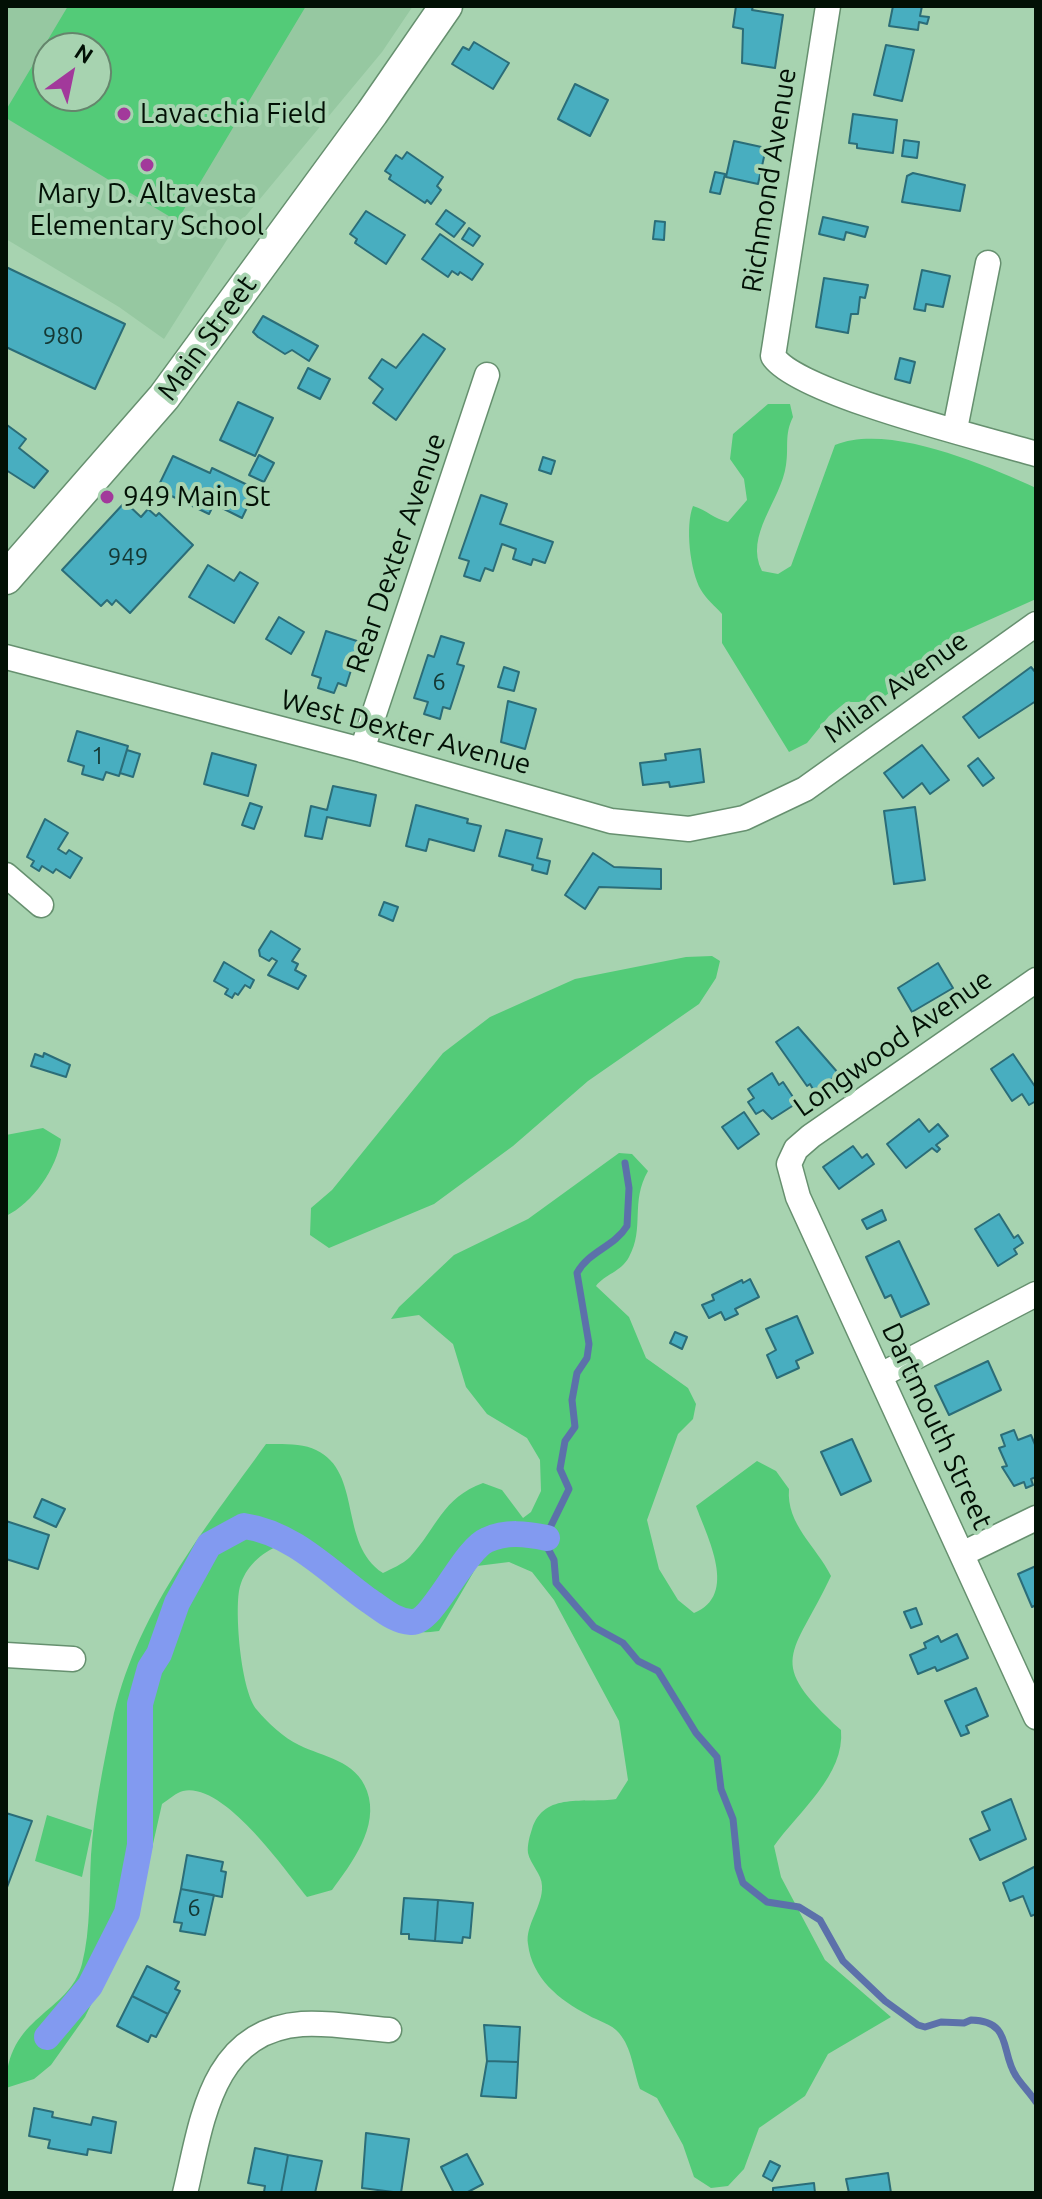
<!DOCTYPE html>
<html>
<head>
<meta charset="utf-8">
<style>
	body { margin:0 }
	#map { position:relative; width:1042px; height:2199px; overflow:hidden; background:#a7d3b0; font-family:Ubuntu,sans-serif }
	canvas { display:block }
	.frame { position:absolute; inset:0; border:8px solid #021005; pointer-events:none }
	.north { position:absolute; left:32px; top:32px; width:80px; height:80px; box-sizing:border-box; background:#a7d3b0; border:2px solid #65856c; border-radius:50%; rotate:33deg; font-size:22px; font-weight:700; line-height:32px; text-align:center; color:#021005 }
	.north::after { content:''; display:block; margin:auto; width:28px; height:36px; background:#a2399b; clip-path:polygon(50% 0,100% 100%,50% 72%,0 100%) }
</style>
</head>
<body>
<div id="map">
<canvas width="1042" height="2199"></canvas>
<div class="frame"></div>
<div class="north">N</div>
</div>
<script>
const ctx = document.querySelector('canvas').getContext('2d');
ctx.lineJoin = 'round';
function paint(path, color) { ctx.fillStyle = color; ctx.fill(path, 'evenodd'); }
function trace(path, color, width, dash) { ctx.strokeStyle = color; ctx.lineWidth = width; ctx.lineCap = dash ? 'butt' : 'round'; ctx.setLineDash(dash || []); ctx.stroke(path); }
function label(font, color, halo, rows, align = 'center') {
  ctx.font = font + ' Ubuntu,sans-serif'; ctx.lineWidth = 8; ctx.setLineDash([]); ctx.textBaseline = 'middle'; ctx.strokeStyle = halo; ctx.fillStyle = color; for (const [text, x, y, turn = 0] of rows) {
    ctx.save(); ctx.translate(x, y); ctx.rotate((+turn || 0) * Math.PI / 180); ctx.textAlign = isNaN(turn) ? turn : align; if (halo) ctx.strokeText(text, 0, 0); ctx.fillText(text, 0, 0); ctx.restore();
  }
}
paint(new Path2D(`
	M6 6H413L382 52 230 235 164 339 119 307 6 239ZM48 48H96V96H48Z`), '#96c8a1');
paint(new Path2D(`
	M68 6H306L177 221 6 118V110ZM48 48H96V96H48Z
	M768 404H790L793 417C784 435 789 447 786 465 781 501 744 535 762 571L778 574 791 566 835 445C889 423 985 465 1036 488V599L951 637 898 687 876 702H846L829 716 807 743 789 752 722 643V614C716 607 706 599 701 590 690 571 685 526 693 506 707 510 714 519 728 522L747 500 744 479 730 459 733 434Z
	M712 956 720 961 716 978 699 1004 588 1081 513 1146 434 1204 329 1248 310 1235 311 1208 332 1190 443 1053 490 1017 575 979 686 957Z
	M43 1128 61 1139C57 1168 33 1203 6 1216V1135Z
	M619 1153 632 1154 648 1171C630 1202 645 1228 629 1257 621 1272 605 1274 596 1286L629 1317 646 1358 688 1388 696 1404 693 1419 678 1434 647 1520 659 1569 678 1600 694 1613C739 1595 707 1537 696 1506L757 1461 776 1471 789 1489C786 1524 816 1546 831 1576 793 1657 764 1660 841 1730 845 1775 799 1811 774 1846L781 1877 825 1960 891 2017 828 2054 805 2096 759 2128 744 2169 728 2186 711 2188 694 2177 683 2145 657 2098 640 2089C633 2070 632 2048 619 2033 612 2024 598 2021 588 2015 559 2000 532 1978 528 1944 525 1925 543 1906 542 1886 542 1874 530 1864 528 1853 527 1845 530 1835 532 1829 544 1791 585 1804 616 1799L628 1780 619 1721 554 1600 532 1572 509 1562 477 1566 439 1631C364 1643 337 1573 276 1547 258 1555 243 1570 239 1591 235 1616 241 1691 257 1710 268 1723 284 1738 299 1745 323 1757 356 1760 367 1791 380 1827 351 1864 332 1890L307 1897C284 1869 224 1782 183 1791 177 1792 168 1800 162 1804L139 1906 85 2017 51 2065 34 2079 6 2088C6 2015 69 2014 82 1964 91 1929 89 1890 91 1855 94 1812 103 1766 112 1723 134 1616 204 1530 266 1444 281 1444 303 1443 316 1450 363 1472 338 1544 383 1573 391 1569 403 1564 410 1557 437 1528 442 1498 483 1483L502 1490 523 1518 531 1512 541 1491 540 1460 527 1438 487 1414 466 1387 453 1344 419 1315 391 1319 399 1307 454 1255 528 1219Z
	M47 1815 92 1830 82 1877 35 1861Z`), '#53cb78');
trace(new Path2D(`
	M625 1163 629 1188 627 1226C614 1247 589 1251 577 1273L589 1344 587 1358 577 1373 572 1400 575 1427 565 1441 560 1469 569 1489 547 1534 546 1545 554 1560 556 1583 594 1627 623 1643 638 1661 658 1671 696 1733 717 1757 721 1789 733 1819 738 1868 743 1883 767 1902 799 1907 820 1920 843 1961 885 2001 918 2025 925 2027 941 2022 964 2023 971 2020C1013 2021 1000 2052 1016 2076 1021 2084 1030 2093 1036 2102`), '#5c71aa', 7);
trace(new Path2D(`
	M47 2037 90 1986 127 1913 140 1845V1704L150 1668 159 1654 177 1603 209 1545 244 1526C293 1533 329 1572 368 1600 382 1609 394 1621 411 1622 433 1624 463 1550 487 1540 507 1531 526 1534 547 1538`), '#829af0', 26);
const building = new Path2D(`
	M736 6H753L752 10 783 15 775 68 742 63 743 29 733 27Z
	M893 6H922L920 16 929 17 927 24 919 22 918 30 889 26Z
	M474 42 509 63 493 89 452 64 463 47 469 50Z
	M886 45 914 50 902 101 874 95Z
	M575 84 608 100 590 136 558 119Z
	M853 114 897 120 893 153 857 148V144L849 143Z
	M904 140 919 142 917 158 902 156Z
	M734 141 766 148 758 184 726 177Z
	M407 152 443 177 437 186 441 190 431 204 427 200 425 203 389 179 391 175 385 171 396 155 402 159Z
	M715 172 725 174 720 194 710 192Z
	M913 173 965 185 960 211 902 202 907 176Z
	M446 210 465 223 454 237 436 224Z
	M366 211 405 235 386 264 355 243 357 239 350 234Z
	M823 217 868 227 865 237 846 232 844 240 819 234Z
	M655 221 665 222 664 240 653 239Z
	M469 228 480 236 473 246 462 239Z
	M440 234 483 264 472 280 460 272 458 275 452 271 448 277 422 259Z
	M6 267 125 324 95 389 6 347Z
	M922 270 950 276 943 307 926 304 925 311 914 309Z
	M824 278 868 285 865 298 860 297 858 314H851L848 333 816 327Z
	M263 316 318 346 309 361 292 350 285 354 258 337 253 332Z
	M423 334 445 349 396 420 373 403 383 389 369 378 382 359 396 368Z
	M900 358 915 362 910 383 895 379Z
	M308 368 330 379 320 399 298 388Z
	M238 402 273 418 255 456 220 440Z
	M7 425 26 439 19 448 48 471 34 488 6 470Z
	M259 455 274 463 264 482 249 475Z
	M173 456 210 473 212 468 256 489 242 518 214 504 209 514 157 489Z
	M543 457 555 461 551 474 539 470Z
	M481 495 507 504 500 524 553 542 545 563 533 559 531 565 513 559 516 549 502 544 493 571 485 568 480 581 464 576 469 561 459 558Z
	M125 502 141 517 148 509 156 516 159 513 193 545 130 613 116 600 112 605 107 600 101 606 62 570Z
	M208 565 234 581 240 572 258 583 234 623 189 597Z
	M279 617 304 632 291 654 266 639Z
	M326 631 360 642 346 686 338 683 334 693 318 688 321 678 312 675Z
	M441 636 464 643 457 664 464 666 450 709 443 707 440 719 424 714 428 702 414 698 428 655 434 657Z
	M504 667 519 672 514 691 498 687Z
	M1031 667 1036 673V701L979 738 963 717Z
	M508 701 536 709 525 749 501 742Z
	M77 731 128 746 119 776 106 772 103 780 82 774 84 766 68 761Z
	M922 745 949 780 930 794 922 783 903 798 884 773Z
	M700 749 704 782 670 787 669 782 643 785 640 763 666 760 665 754Z
	M127 750 140 754 133 777 120 773Z
	M212 753 256 765 248 796 204 784Z
	M978 758 994 778 983 786 968 766Z
	M333 786 376 795 370 826 327 817 322 839 305 836 311 806 327 810Z
	M250 803 262 807 254 829 242 825Z
	M416 805 468 819 467 823 481 826 474 851 429 839 426 851 406 846Z
	M915 807 925 880 894 884 884 811Z
	M45 819 68 833 58 849 66 854 69 850 82 858 70 878 56 869 53 873 42 866 39 871 31 866 34 861 27 857Z
	M506 830 542 839 537 858 550 861 547 874 532 870 533 865 499 856Z
	M593 853 614 867 661 869V889L599 887 585 909 565 895Z
	M384 902 398 907 393 921 379 915Z
	M271 931 300 949 292 961 298 964 295 970 306 976 298 989 268 975 277 961 272 958 269 961 260 956 259 950Z
	M224 962 254 980 250 988 245 985 238 995 235 993 232 998 225 994 228 989 214 981Z
	M938 963 953 988 912 1012 898 988Z
	M798 1027 839 1074 814 1091 810 1084 807 1086 776 1042Z
	M44 1053 70 1065 66 1077 31 1066 35 1054 43 1057Z
	M1013 1054 1036 1088V1101L1029 1105 1022 1094 1012 1101 991 1069Z
	M772 1073 779 1085 783 1082 797 1103 772 1119 763 1110 756 1114 748 1102 754 1098 748 1089Z
	M744 1112 759 1134 738 1149 722 1127Z
	M919 1119 929 1132 938 1124 948 1136 936 1145 940 1149 937 1152 932 1148 906 1168 887 1144Z
	M853 1146 862 1158 867 1154 874 1164 839 1189 823 1167Z
	M882 1210 886 1220 867 1229 862 1220Z
	M999 1214 1014 1238 1018 1235 1023 1243 1014 1249 1017 1254 998 1266 975 1229Z
	M899 1241 929 1304 901 1317 891 1295 885 1298 866 1257Z
	M750 1279 759 1297 735 1309 738 1314 725 1320 721 1312 709 1318 702 1305 714 1300 712 1295 742 1280 743 1283Z
	M797 1316 813 1353 796 1361 799 1368 777 1378 767 1355 776 1350 766 1329Z
	M675 1332 687 1337 682 1349 670 1343Z
	M988 1361 1001 1390 949 1415 935 1386Z
	M1014 1430 1018 1440 1031 1435 1036 1447V1477L1031 1479 1033 1485 1026 1488 1024 1482 1014 1486 1002 1467 1007 1466 999 1448 1005 1446 1001 1435Z
	M852 1439 871 1481 841 1495 821 1452Z
	M42 1499 65 1509 56 1527 34 1517Z
	M6 1521 49 1535 38 1569 6 1559Z
	M1036 1566V1605L1032 1607 1018 1574Z
	M916 1608 922 1624 911 1628 904 1612Z
	M957 1634 968 1658 937 1671 935 1667 918 1674 910 1655 926 1648 924 1643 938 1636 941 1642Z
	M976 1688 988 1716 966 1726 969 1733 961 1736 945 1701Z
	M1011 1799 1026 1839 980 1860 970 1839 990 1830 982 1812Z
	M6 1813 32 1821 6 1890Z
	M187 1855 223 1862 221 1871 226 1872 222 1897 181 1889Z
	M1036 1866V1914L1031 1916 1023 1896 1010 1901 1003 1883Z
	M181 1889 214 1895 205 1935 180 1931 182 1923 174 1922Z
	M404 1898 438 1900 435 1941 409 1939V1934H401Z
	M438 1900 473 1903 470 1938 463 1937 462 1943 435 1941Z
	M147 1966 179 1982 175 1989 180 1991 168 2014 132 1996Z
	M132 1996 168 2014 156 2037 151 2035 148 2042 117 2026Z
	M484 2025 520 2027 518 2062 487 2061Z
	M487 2061 518 2062 516 2098 481 2096Z
	M34 2108 53 2112 52 2117 91 2125 93 2117 116 2122 111 2153 88 2149 87 2155 48 2148 50 2140 29 2136Z
	M366 2133 409 2139 401 2193 362 2188Z
	M255 2148 288 2155 281 2193 264 2192 265 2186 248 2183Z
	M467 2154 483 2184 466 2193H454L441 2167Z
	M288 2155 322 2161 315 2193H281Z
	M770 2161 780 2166 772 2181 763 2176Z
	M888 2173 891 2193H849L846 2179Z
	M814 2183 815 2193H773V2188Z`);
paint(building, '#48aec0');
trace(building, '#2b6d78', 2);
const street = new Path2D(`
	M828 6 773 356C795 393 986 439 1036 454
	M955 429 988 263
	M6 657 362 750 611 821 689 829 744 818 805 789 1036 624
	M362 750 487 375
	M6 875 41 905
	M1036 980 811 1136 796 1149 789 1164 798 1197 1036 1717
	M881 1375 1036 1294
	M962 1554 1036 1518
	M6 1655 73 1659
	M185 2193C202 2123 210 2031 302 2024 330 2022 360 2028 389 2030`);
const secondary = new Path2D(`
	M6 578 164 397 372 113 446 6`);
trace(street, '#66906f', 27);
trace(secondary, '#66906f', 35);
trace(street, '#fff', 24);
trace(secondary, '#fff', 32);
for (const [x, y, r, color] of [
	[124,114,8,"#a2399b"],
	[147,165,8,"#a2399b"],
	[107,497,8,"#a2399b"]
]) { const dot = new Path2D(); dot.arc(x, y, r, 0, 2 * Math.PI); ctx.fillStyle = color; ctx.fill(dot); trace(dot, '#a7d3b0', 3); }
label('24px', '#143834', null, [
	["980",63,336],
	["949",128,557],
	["6",439,682],
	["1",98,756],
	["6",194,1908]
]);
label('28px', '#021005', '#a7d3b0', [
	["Lavacchia Field",140,114],
	["Mary D. Altavesta",147,194,"center"],
	["Elementary School",147,226,"center"],
	["949 Main St",123,497]
], 'left');
label('28px', '#021005', '#a7d3b0', [
	["Richmond Avenue",769,180,-81],
	["Main Street",207,338,-54],
	["Rear Dexter Avenue",396,553,-71],
	["Milan Avenue",896,687,-36],
	["West Dexter Avenue",406,732,15],
	["Longwood Avenue",893,1043,-35],
	["Dartmouth Street",937,1426,65]
]);
</script>
</body>
</html>
